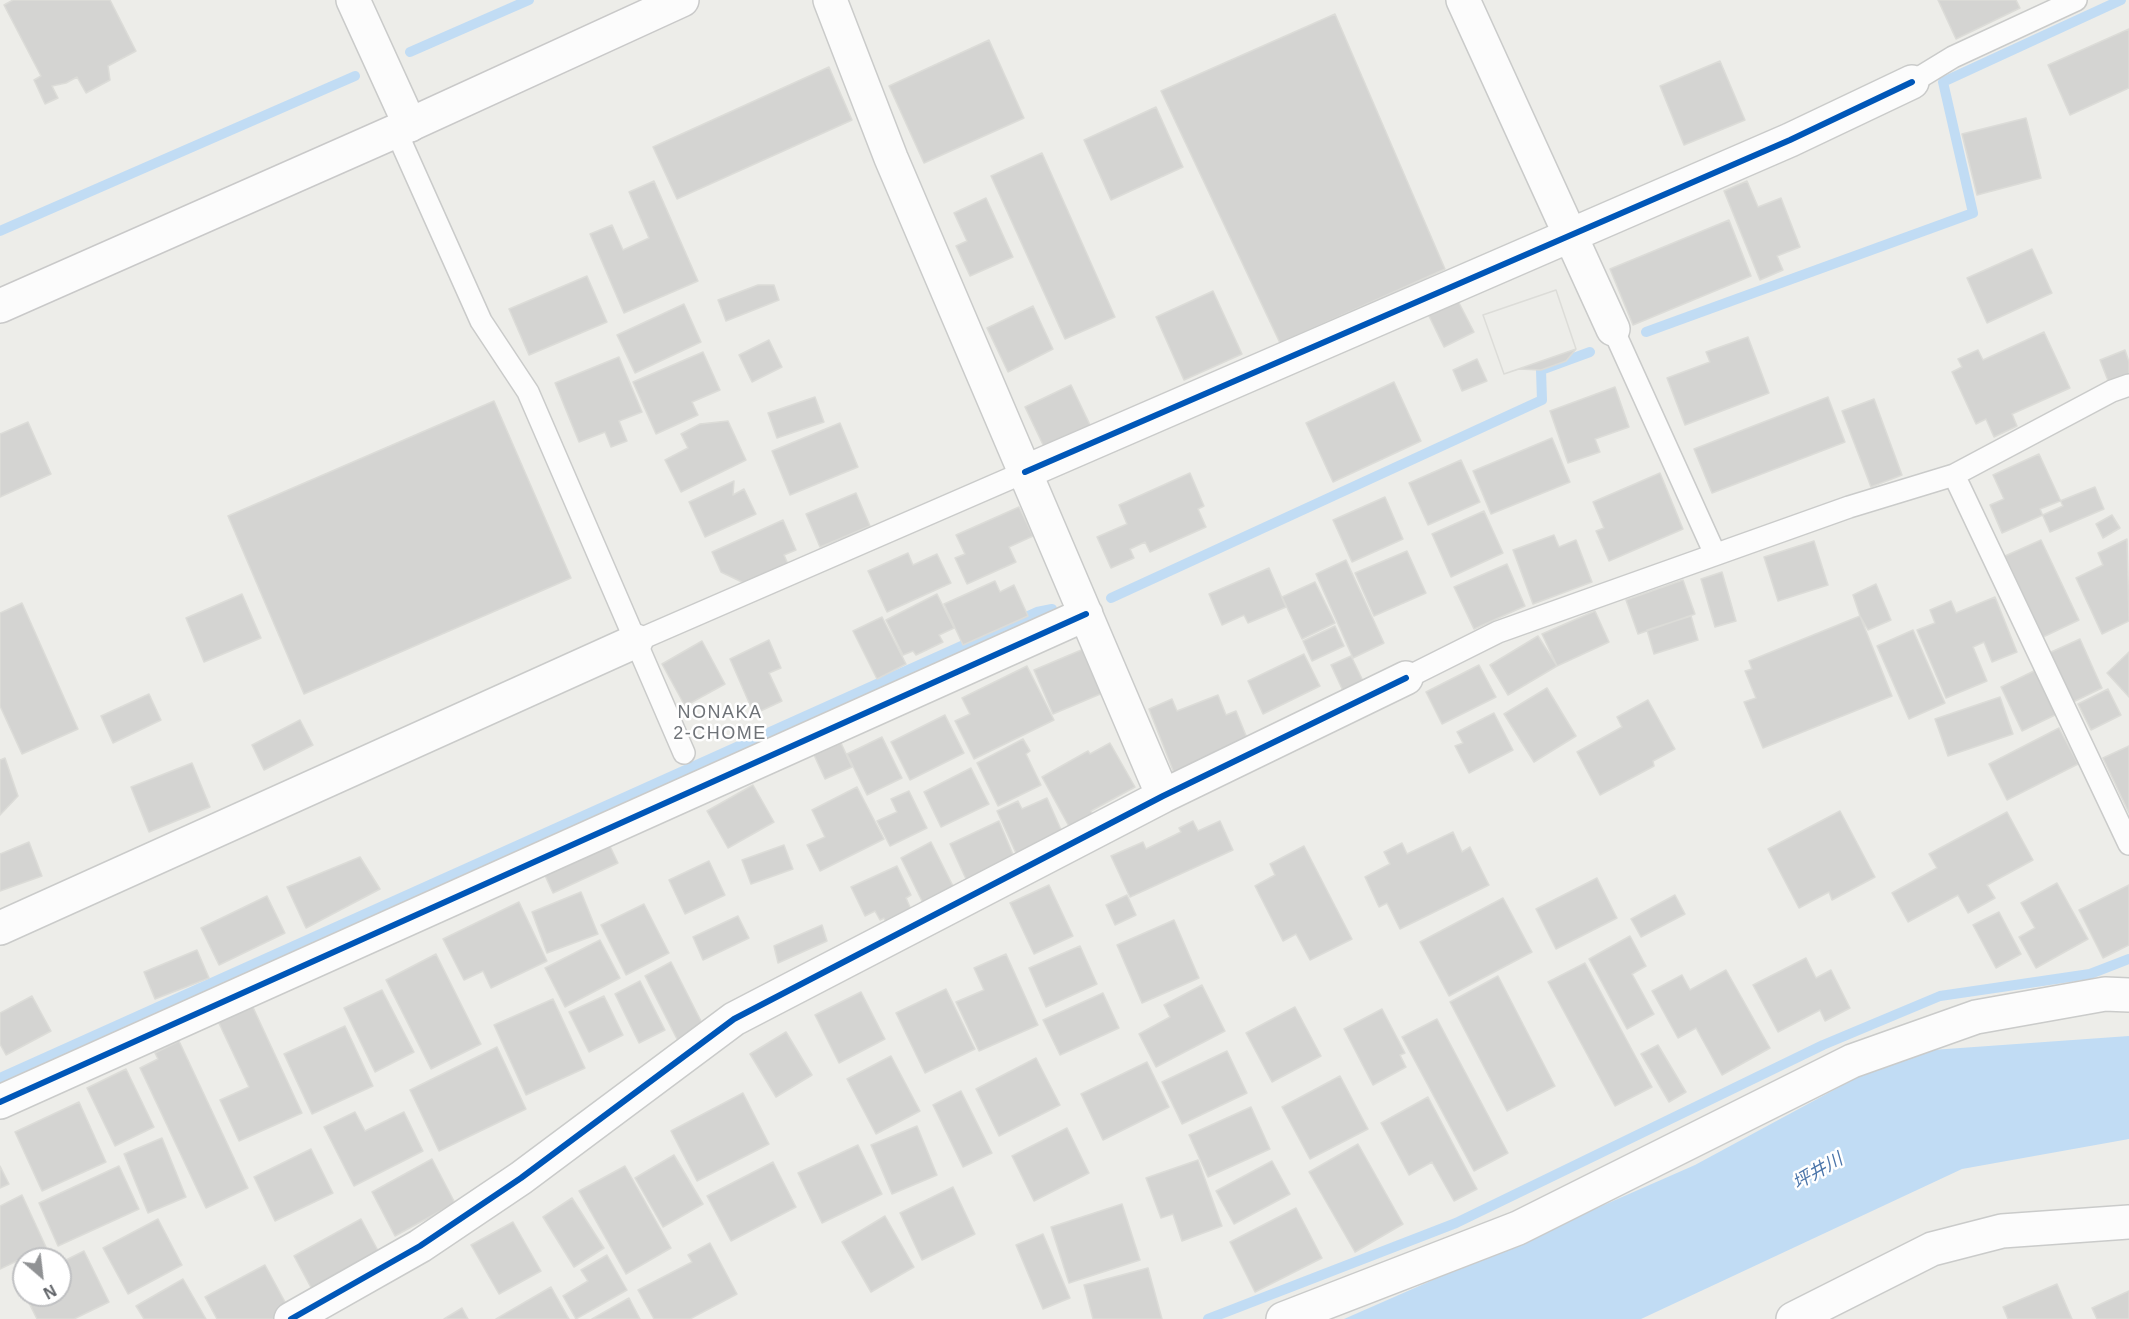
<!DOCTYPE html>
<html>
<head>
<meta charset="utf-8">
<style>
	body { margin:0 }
	#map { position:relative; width:2129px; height:1319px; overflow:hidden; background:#edede9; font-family:Helvetica,sans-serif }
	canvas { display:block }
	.north { position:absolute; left:12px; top:1247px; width:60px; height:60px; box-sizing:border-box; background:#fff; border:2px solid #bfc0c2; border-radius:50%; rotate:152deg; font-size:16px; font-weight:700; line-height:24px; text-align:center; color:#5e6166 }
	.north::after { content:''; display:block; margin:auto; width:21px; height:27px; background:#909294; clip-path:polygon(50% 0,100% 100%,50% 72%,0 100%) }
</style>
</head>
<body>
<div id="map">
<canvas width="2129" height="1319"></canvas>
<div class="north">N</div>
</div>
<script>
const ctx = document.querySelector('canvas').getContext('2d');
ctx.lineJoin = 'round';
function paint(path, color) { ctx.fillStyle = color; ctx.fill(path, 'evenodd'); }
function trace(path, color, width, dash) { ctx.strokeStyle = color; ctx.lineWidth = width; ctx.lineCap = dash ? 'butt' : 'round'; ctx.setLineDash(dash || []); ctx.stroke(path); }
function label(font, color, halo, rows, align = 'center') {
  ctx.font = font + ' Helvetica,"Noto Sans JP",sans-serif'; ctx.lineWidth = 5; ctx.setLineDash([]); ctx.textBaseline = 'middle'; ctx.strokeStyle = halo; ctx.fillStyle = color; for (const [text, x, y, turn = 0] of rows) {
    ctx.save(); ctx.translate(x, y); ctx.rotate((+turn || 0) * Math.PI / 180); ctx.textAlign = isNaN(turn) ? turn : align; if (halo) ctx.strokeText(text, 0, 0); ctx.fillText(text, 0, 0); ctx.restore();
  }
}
paint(new Path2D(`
	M2129 1036V1139L1962 1169 1641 1319H1344L1695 1165 1904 1052Z`), '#c1dcf4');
trace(new Path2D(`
	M410 52 529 0
	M0 231 355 76
	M1646 332 1973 213 1943 82 2121 0
	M1111 598 1542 400 1541 370 1590 352
	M0 1078 1037 612 1052 609
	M1208 1319 1456 1223 1823 1045 1940 996 2090 974 2129 959`), '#c1dcf4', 10);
const building = new Path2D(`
	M13 0H110L136 51 108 66 110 80 86 93 77 77 66 83 52 86 58 98 45 104 34 80 41 76 4 5Z
	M1938 0H2016L2020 8 1956 39Z
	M1335 14 1445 269 1280 343 1161 91Z
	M2129 29V88L2070 115 2048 65Z
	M989 40 1024 118 924 163 889 86Z
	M1720 61 1745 120 1684 145 1660 86Z
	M829 67 852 120 677 199 653 147Z
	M1156 107 1183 167 1111 200 1084 140Z
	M2026 118 2041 178 1977 195 1962 134Z
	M1042 153 1115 317 1065 339 991 176Z
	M654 181 698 281 624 313 590 234 612 225 623 250 649 238 629 192Z
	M1747 181 1758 207 1781 198 1800 247 1777 256 1783 270 1760 280 1724 191Z
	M986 198 1013 257 970 276 956 246 967 241 954 213Z
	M1729 220 1751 276 1633 325 1610 269Z
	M2032 249 2052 293 1987 323 1967 278Z
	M587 276 607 322 529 355 509 309Z
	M758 285H774L779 300 726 321 718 300Z
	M1556 290 1576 349 1504 374 1483 315Z
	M1556 290 1576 349 1566 361 1541 370 1519 369 1504 374 1483 315Z
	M1213 291 1242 354 1184 380 1156 317Z
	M1457 299 1474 332 1444 347 1428 314Z
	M684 304 701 342 635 373 617 335Z
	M1033 306 1053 349 1008 372 987 328Z
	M2044 332 2070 388 2012 414 2017 426 1994 437 1986 419 1976 424 1952 372 1962 367 1958 359 1978 350 1983 360Z
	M1748 337 1769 393 1685 425 1667 378 1710 362 1706 352Z
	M769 340 782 367 752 382 739 355Z
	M2125 350 2129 362V385L2112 391 2100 360Z
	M703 352 720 390 692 402 698 415 656 434 633 382Z
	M619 357 642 412 619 421 627 441 611 447 605 432 579 442 555 383Z
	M1477 359 1487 381 1462 391 1453 370Z
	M1394 382 1421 441 1333 482 1306 423Z
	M1071 385 1092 429 1046 451 1025 407Z
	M1615 387 1629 427 1595 439 1600 452 1568 463 1550 411Z
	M815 397 824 422 777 438 768 413Z
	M1828 397 1845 442 1712 493 1694 449Z
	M1874 399 1902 475 1871 487 1842 411Z
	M494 401 571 578 304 694 228 516Z
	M728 421 746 460 681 492 665 460 688 448 681 434 700 424Z
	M28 422 51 474 0 497V434Z
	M840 423 858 467 790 495 772 451Z
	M1552 438 1570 482 1491 514 1473 471Z
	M2039 454 2063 506 2002 533 1990 505 2004 499 1993 475Z
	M1461 460 1480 502 1428 525 1409 483Z
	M1190 473 1204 506 1198 509 1206 527 1150 552 1145 542 1130 549 1134 558 1111 568 1097 537 1127 524 1119 505Z
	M1660 473 1683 529 1609 561 1596 531 1604 528 1593 502Z
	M734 481 733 495 744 489 756 514 705 537 689 502Z
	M2095 487 2104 509 2050 532 2040 509Z
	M856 493 870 526 820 547 806 514Z
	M1385 497 1403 539 1352 562 1333 520Z
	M1019 507 1033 536 1009 547 1016 562 967 584 955 558 965 554 956 535Z
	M1484 511 1503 553 1451 577 1432 534Z
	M2112 515 2120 528 2103 538 2096 524Z
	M783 520 796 550 784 555 788 564 744 583 721 572 712 552Z
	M1554 535 1559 547 1576 540 1592 582 1533 604 1513 550Z
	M2127 539 2129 621 2102 634 2076 578 2103 565 2098 553Z
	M2041 540 2079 620 2043 637 2005 556Z
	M1814 541 1828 585 1778 601 1764 557Z
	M1407 551 1426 593 1374 616 1355 573Z
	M908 553 913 565 937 554 951 583 887 612 868 571Z
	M1346 560 1384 643 1353 658 1316 574Z
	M1507 564 1525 606 1474 629 1454 587Z
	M1269 568 1286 607 1248 623 1244 615 1222 625 1209 594Z
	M1722 572 1736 621 1715 627 1701 579Z
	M1683 580 1695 614 1638 634 1626 600Z
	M995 581 1000 592 1014 585 1028 616 963 645 944 604Z
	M1315 582 1335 623 1302 639 1282 597Z
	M1876 584 1891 620 1868 630 1860 616 1853 595Z
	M242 594 261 638 204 662 186 618Z
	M937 594 954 628 939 635 943 642 916 655 913 651 903 655 886 620Z
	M1995 597 2017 652 1992 662 1984 642 1973 647 1987 681 1946 698 1917 630 1935 623 1930 610 1951 601 1956 613Z
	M22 603 78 729 22 754 0 706V613Z
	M1595 611 1609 642 1557 666 1542 634Z
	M1691 616 1698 640 1654 654 1647 630Z
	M1860 616 1892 696 1763 748 1744 702 1756 698 1745 671 1752 669 1749 661Z
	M882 617 906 664 877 679 853 631Z
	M1335 626 1344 646 1312 661 1303 641Z
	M1913 630 1945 703 1909 719 1877 646Z
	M1538 636 1557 666 1508 695 1490 665Z
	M2080 639 2102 688 2073 702 2049 653Z
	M769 640 781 668 769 673 782 701 754 714 730 659Z
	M702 641 725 684 685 706 662 664Z
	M1086 648 1105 692 1053 714 1034 670Z
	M2129 652V697L2107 673Z
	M1304 654 1320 686 1263 714 1248 681Z
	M1351 656 1364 683 1344 693 1331 665Z
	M1479 665 1496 697 1442 724 1426 692Z
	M1027 666 1054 720 974 759 955 721 970 714 962 698Z
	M2036 670 2057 714 2022 731 2001 687Z
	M1547 688 1576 736 1534 762 1504 714Z
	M2108 689 2121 715 2091 730 2078 704Z
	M149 694 161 720 113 743 101 716Z
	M1218 695 1226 715 1236 711 1247 738 1222 749 1224 754 1174 773 1149 709 1172 699 1177 711Z
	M2000 697 2013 734 1948 756 1935 719Z
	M1648 700 1675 749 1653 761 1654 766 1600 795 1577 752 1622 727 1617 717Z
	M1494 713 1513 750 1469 773 1455 746 1463 743 1457 732Z
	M945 715 964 753 910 780 891 742Z
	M300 720 313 745 264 770 252 745Z
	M2059 728 2078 764 2007 800 1989 764Z
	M882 737 902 778 867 795 847 754Z
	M1023 739 1030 751 1026 754 1041 785 998 806 977 763Z
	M841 743 852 767 825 779 814 755Z
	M1110 743 1135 787 1091 811 1094 817 1071 830 1042 777 1088 751 1090 754Z
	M2129 746V813L2103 758Z
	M5 758 18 796 0 815V760Z
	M192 763 210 807 149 832 131 787Z
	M971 768 989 804 941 827 924 792Z
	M753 785 774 822 728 848 707 811Z
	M857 787 884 839 820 871 807 845 825 837 812 810Z
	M909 791 927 828 890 846 877 821 897 812 891 799Z
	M1047 798 1066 841 1020 862 997 811 1018 801 1022 809Z
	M1840 811 1875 877 1832 900 1829 892 1799 908 1768 849Z
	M2007 812 2033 860 1987 885 1995 898 1968 913 1958 895 1908 922 1892 893 1937 868 1929 854Z
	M999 821 1014 857 966 879 950 844Z
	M1193 821 1198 831 1220 821 1233 850 1130 897 1111 856 1143 842 1146 849 1181 832 1179 828Z
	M1453 832 1462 852 1470 847 1489 885 1400 929 1387 903 1379 907 1365 877 1390 864 1384 852 1402 843 1407 854Z
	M607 840 618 863 553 893 542 869Z
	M29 842 42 876 0 891V854Z
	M931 842 954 888 923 903 901 858Z
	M784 845 793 869 751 884 742 860Z
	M1304 846 1352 939 1310 960 1296 934 1283 941 1255 886 1275 875 1270 864Z
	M360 857 380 889 306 928 287 887Z
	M709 861 725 895 685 914 669 880Z
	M897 866 911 895 906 898 913 914 888 926 884 918 880 920 875 911 865 916 851 887Z
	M1597 878 1617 918 1556 949 1536 909Z
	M2057 883 2088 939 2036 968 2019 937 2035 928 2021 903Z
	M1049 885 1073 936 1034 954 1010 903Z
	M2129 885V945L2103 958 2079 910Z
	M581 892 598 934 547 953 532 912Z
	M1127 895 1136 915 1115 925 1106 905Z
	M1675 895 1685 914 1641 937 1631 919Z
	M267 896 285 933 219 965 201 928Z
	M1503 898 1532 952 1449 996 1420 942Z
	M519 902 547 961 491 988 483 971 464 980 443 939Z
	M644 904 669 953 626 975 601 925Z
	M1999 912 2021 954 1996 968 1973 925Z
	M738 916 749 938 703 960 693 937Z
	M1174 920 1199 978 1142 1003 1117 945Z
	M822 925 827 941 778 963 774 946Z
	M1630 936 1646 966 1632 974 1654 1014 1627 1029 1589 959Z
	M600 940 620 978 565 1007 545 968Z
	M1080 946 1097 984 1046 1007 1029 968Z
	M197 950 209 978 155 999 144 972Z
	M436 954 481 1044 431 1069 386 980Z
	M1006 954 1038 1025 979 1051 956 1002 984 990 974 968Z
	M1806 958 1816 978 1831 970 1850 1008 1825 1021 1820 1010 1778 1032 1753 985Z
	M671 962 704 1027 678 1041 645 976Z
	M1585 963 1652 1087 1615 1106 1548 982Z
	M1726 970 1770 1048 1722 1075 1696 1028 1678 1038 1652 991 1682 975 1690 990Z
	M1498 976 1555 1086 1507 1111 1450 1002Z
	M640 981 665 1030 639 1043 615 994Z
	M1202 985 1225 1031 1156 1067 1139 1034 1170 1017 1164 1005Z
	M946 989 975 1049 925 1073 896 1013Z
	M382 990 414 1052 375 1072 344 1008Z
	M861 992 885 1039 839 1063 815 1015Z
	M1103 993 1119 1028 1060 1055 1043 1020Z
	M32 996 51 1031 6 1055 0 1044V1013Z
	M604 996 623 1035 589 1052 569 1012Z
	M553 999 585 1068 526 1095 494 1025Z
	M251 1003 302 1113 239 1141 220 1100 249 1087 217 1019Z
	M1295 1007 1321 1056 1272 1082 1246 1033Z
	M1382 1009 1405 1053 1400 1055 1406 1067 1373 1085 1344 1029Z
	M1437 1019 1508 1153 1474 1171 1402 1037Z
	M345 1026 373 1086 312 1114 284 1054Z
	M786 1032 812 1075 776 1097 750 1054Z
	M179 1041 248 1188 206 1208 140 1068 158 1059 155 1053Z
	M1658 1045 1686 1092 1669 1102 1641 1054Z
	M497 1047 526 1109 439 1151 410 1090Z
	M1227 1051 1247 1093 1182 1124 1162 1082Z
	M891 1056 920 1111 876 1134 847 1079Z
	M1036 1058 1060 1105 999 1136 976 1089Z
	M1147 1062 1169 1107 1103 1140 1081 1094Z
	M126 1069 154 1127 115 1146 87 1088Z
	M1340 1076 1368 1129 1310 1159 1282 1107Z
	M961 1091 992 1153 963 1167 933 1105Z
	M743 1093 769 1144 697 1181 671 1131Z
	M1428 1097 1477 1189 1454 1201 1432 1162 1409 1175 1381 1123Z
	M79 1102 106 1162 42 1191 15 1132Z
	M1251 1107 1270 1149 1208 1177 1189 1135Z
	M355 1112 365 1131 404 1112 423 1151 354 1186 324 1127Z
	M917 1126 937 1175 892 1194 871 1145Z
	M1067 1128 1089 1173 1034 1201 1012 1156Z
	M162 1138 186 1197 148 1213 124 1154Z
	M1358 1144 1403 1224 1355 1252 1309 1172Z
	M858 1145 882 1194 822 1223 798 1173Z
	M311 1149 333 1193 275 1221 254 1177Z
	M674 1155 703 1204 663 1227 635 1178Z
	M432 1159 455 1203 395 1236 372 1192Z
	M1198 1160 1222 1226 1182 1241 1173 1214 1161 1218 1146 1178Z
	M1272 1161 1290 1194 1234 1224 1216 1191Z
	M773 1162 796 1207 731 1241 707 1196Z
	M0 1166 9 1184 0 1188Z
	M119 1166 139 1209 58 1246 39 1203Z
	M625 1166 671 1248 626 1274 579 1191Z
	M953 1187 975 1234 922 1260 900 1213Z
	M22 1195 46 1247 0 1269V1206Z
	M572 1198 604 1248 574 1267 543 1217Z
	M1122 1204 1140 1260 1069 1283 1051 1227Z
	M1296 1208 1322 1258 1255 1292 1230 1242Z
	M885 1216 914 1267 871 1292 842 1242Z
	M158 1219 182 1265 128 1294 103 1248Z
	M361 1219 382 1258 315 1295 294 1256Z
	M513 1222 541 1271 499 1294 471 1245Z
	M1043 1234 1070 1298 1043 1309 1016 1245Z
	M710 1243 737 1294 690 1319H654L638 1290 692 1262 688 1255Z
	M84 1251 109 1302 74 1319H37L25 1295H60V1263Z
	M607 1255 627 1290 576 1319 563 1296 588 1281 581 1270Z
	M265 1265 291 1313 280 1319H217L205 1297Z
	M1148 1268 1162 1319H1093L1084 1285Z
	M183 1279 206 1319H144L136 1306Z
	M2057 1284 2072 1319H2008L2003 1307Z
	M551 1287 569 1319H496Z
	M2129 1291V1319H2097L2092 1308Z
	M629 1298 640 1319H592Z
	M462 1308 468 1319H444Z`);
paint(building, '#d4d4d2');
trace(building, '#dcdcd8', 1.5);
const lane = new Path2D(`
	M1912 82 1953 57 2076 0
	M396 131 481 321 528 392 684 753
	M1613 329 1715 554
	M1954 475 2129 844
	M636 641 1025 472
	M1406 678 1498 632 1849 507 1954 475 2112 391 2129 385`);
const street = new Path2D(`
	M353 0 410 125
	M830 0 891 158 1163 796
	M1463 0 1613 329
	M1025 472 1790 140 1912 82
	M0 928 636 641
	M0 1102 1086 614
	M291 1319 420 1246 521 1178 734 1019 1163 796 1406 678
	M1283 1319 1518 1228 1852 1061 1976 1017 2105 994 2129 995
	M1793 1319 1932 1249 2002 1231 2129 1222`);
const secondary = new Path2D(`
	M0 306 396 131 682 0`);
trace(lane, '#cacbca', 24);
trace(street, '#cacbca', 36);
trace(secondary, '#c9c9c9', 36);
trace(lane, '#fcfcfc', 21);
trace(street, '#fcfcfc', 33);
trace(secondary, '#fcfcfc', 33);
trace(new Path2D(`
	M1025 472 1790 140 1912 82
	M0 1102 1086 614
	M291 1319 420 1246 521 1178 734 1019 1163 796 1406 678`), '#0057b8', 6);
ctx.letterSpacing = '1.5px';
label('18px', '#6f7378', '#fff', [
	["NONAKA",720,713],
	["2-CHOME",720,734]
]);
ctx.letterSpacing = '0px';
label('italic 18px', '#4b75aa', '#fff', [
	["坪井川",1818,1172,-30]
]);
</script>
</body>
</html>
